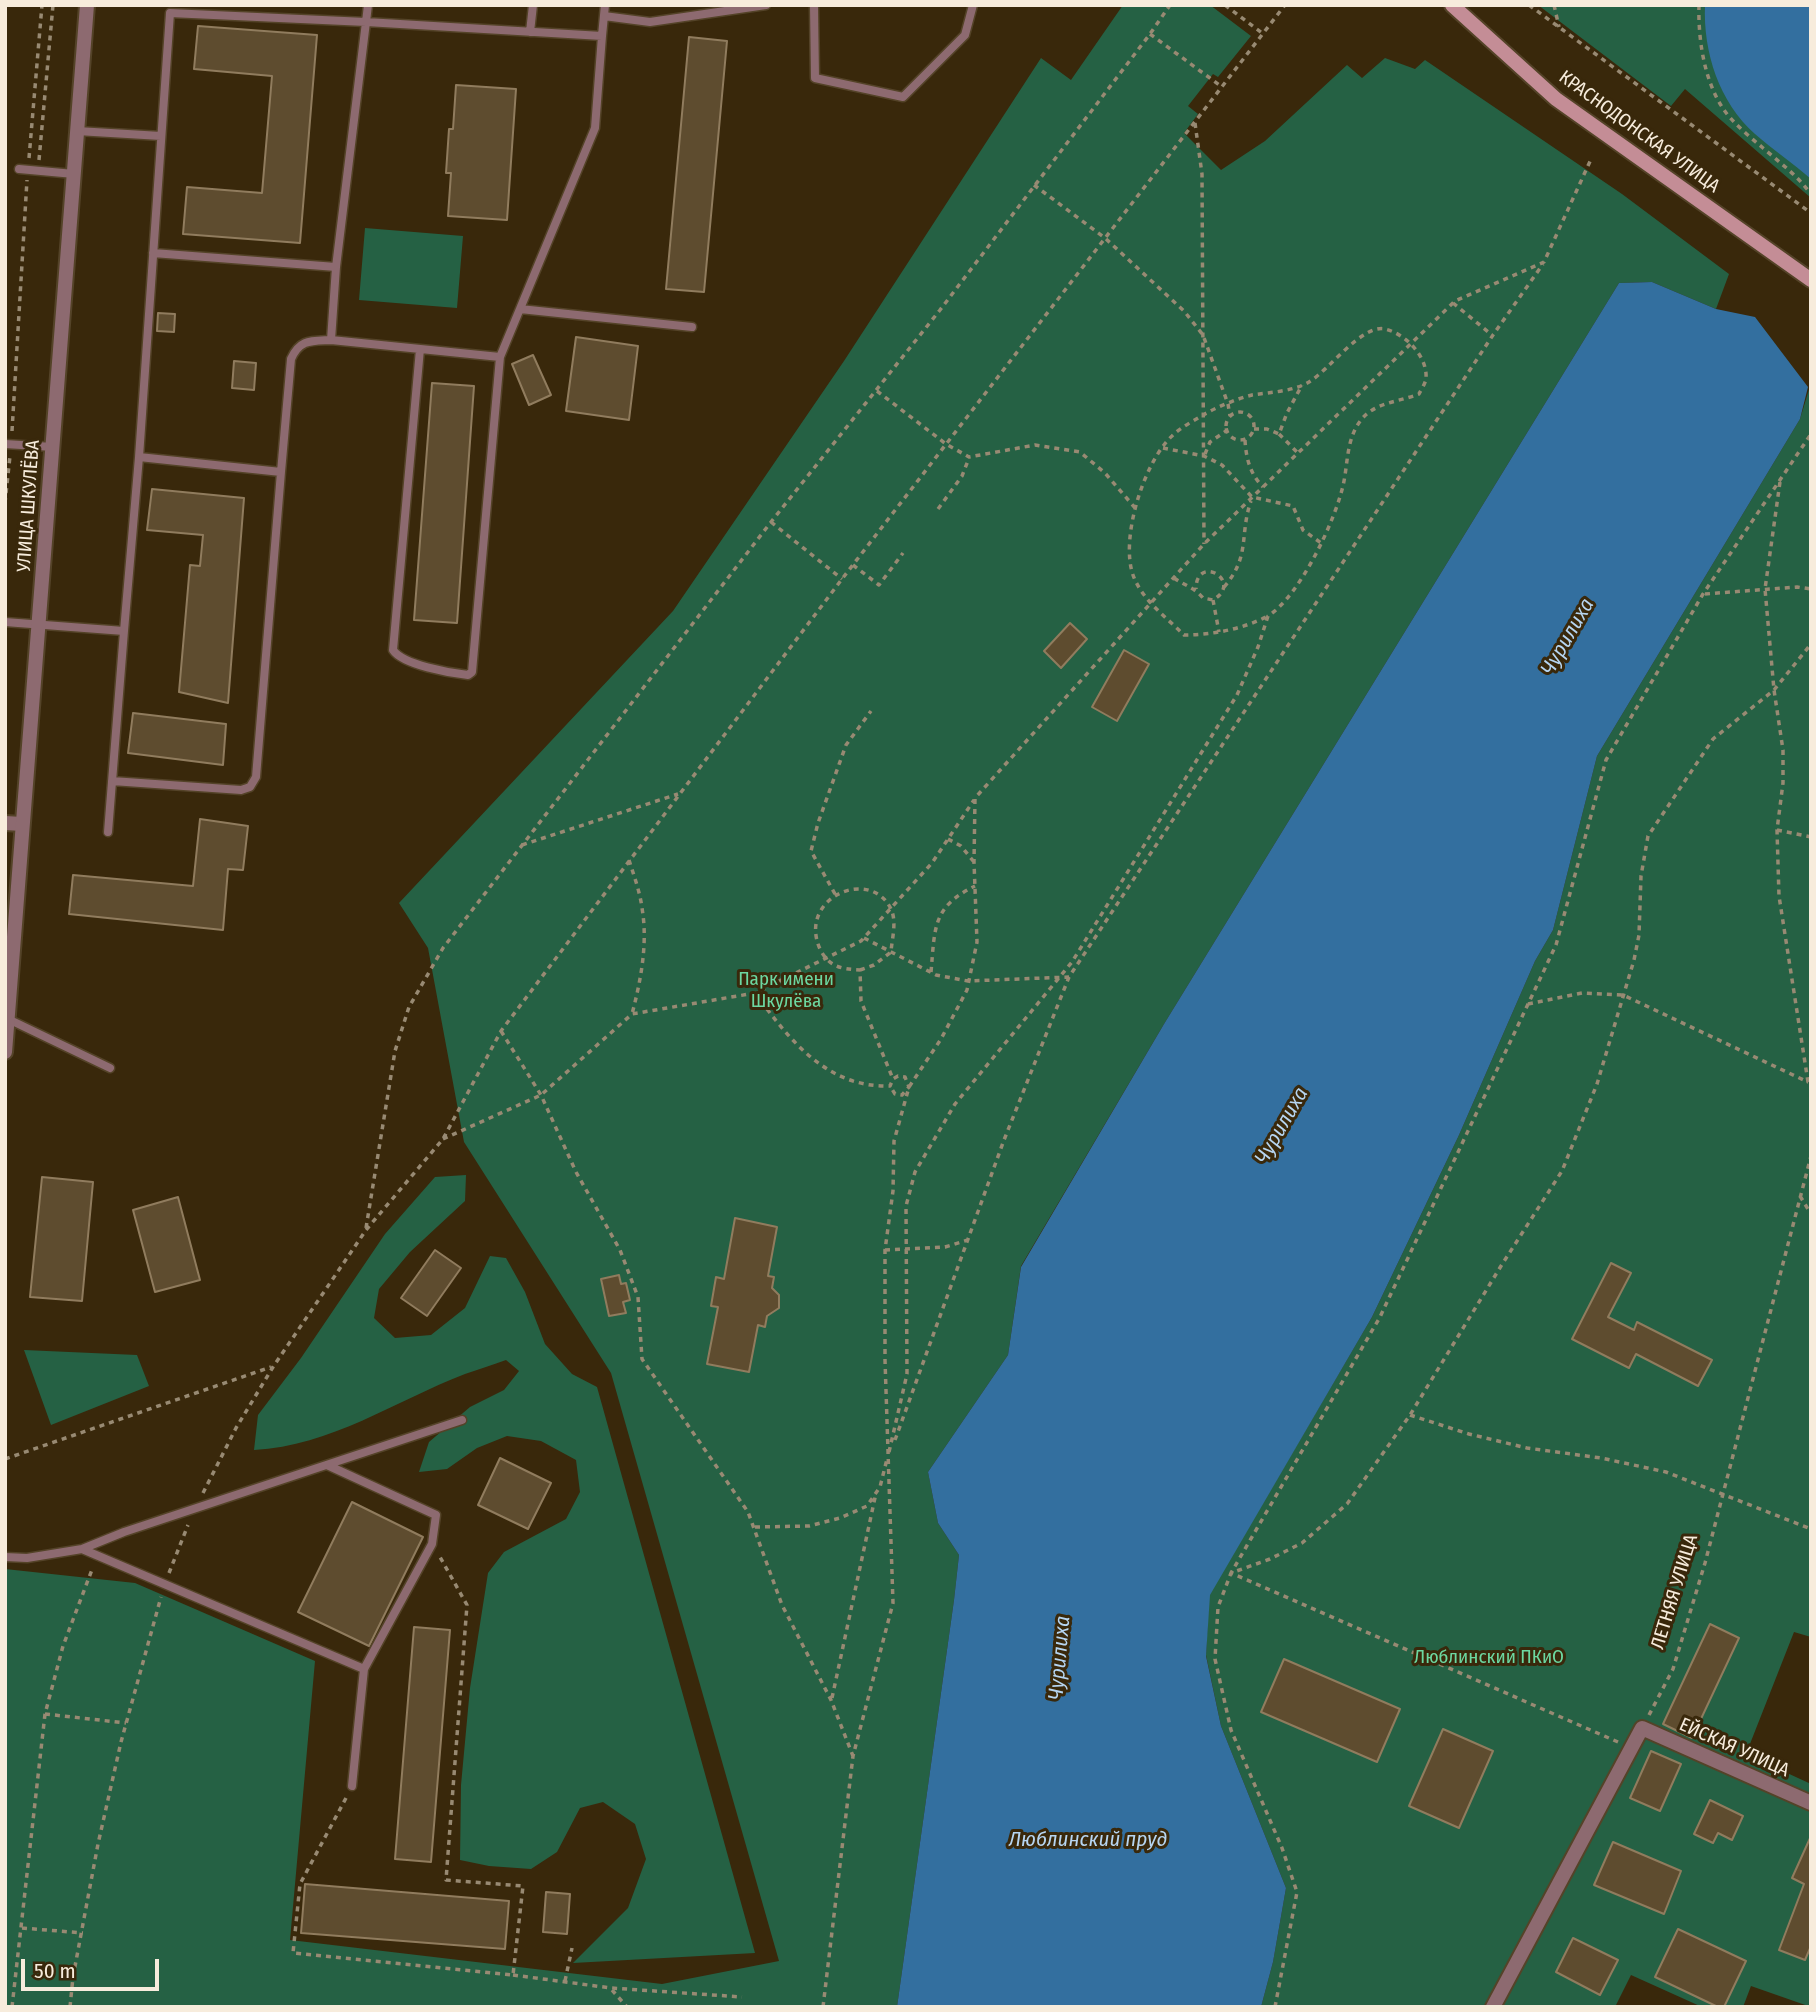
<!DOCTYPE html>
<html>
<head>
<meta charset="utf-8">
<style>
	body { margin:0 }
	#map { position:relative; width:1816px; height:2012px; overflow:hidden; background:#39280b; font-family:"Fira Sans Condensed",sans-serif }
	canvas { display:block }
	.frame { position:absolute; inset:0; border:7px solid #f7ecdc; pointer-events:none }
	.scale { position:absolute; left:21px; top:1959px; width:138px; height:32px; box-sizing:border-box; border:4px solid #f7ecdc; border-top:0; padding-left:9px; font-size:21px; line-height:24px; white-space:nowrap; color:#f7ecdc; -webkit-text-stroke:5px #39280b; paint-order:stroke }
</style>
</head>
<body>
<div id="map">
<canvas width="1816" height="2012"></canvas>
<div class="frame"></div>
<div class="scale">50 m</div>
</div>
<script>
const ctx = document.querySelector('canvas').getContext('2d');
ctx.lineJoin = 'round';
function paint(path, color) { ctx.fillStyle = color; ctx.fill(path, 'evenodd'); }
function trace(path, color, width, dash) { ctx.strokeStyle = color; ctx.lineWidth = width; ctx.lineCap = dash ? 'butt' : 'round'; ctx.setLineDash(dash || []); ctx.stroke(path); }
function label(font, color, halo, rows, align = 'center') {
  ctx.font = font + ' "Fira Sans Condensed",sans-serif'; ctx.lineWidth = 6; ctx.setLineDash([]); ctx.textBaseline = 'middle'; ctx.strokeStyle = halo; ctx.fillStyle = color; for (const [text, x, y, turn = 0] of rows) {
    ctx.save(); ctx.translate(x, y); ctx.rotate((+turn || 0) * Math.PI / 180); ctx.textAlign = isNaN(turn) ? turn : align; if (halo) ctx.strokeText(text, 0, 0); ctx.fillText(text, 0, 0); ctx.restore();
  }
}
paint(new Path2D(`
	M1123 5H1210L1251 36 1218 77 1213 74 1188 106 1198 114 1184 133 1221 170 1265 141 1347 65 1362 78 1385 58 1415 69 1425 60 1622 194 1729 274 1716 309 1652 282 1619 283 1164 1024 1021 1266 1008 1355 928 1472 938 1523 959 1555 954 1600 897 2007H5V1569L135 1583 315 1661 290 1940 662 1984 779 1961 611 1373 464 1142 428 948 399 903 673 611 844 361 1041 58 1071 80Z
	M1538 5H1811V198L1685 89 1671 106Z
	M365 228 463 236 457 308 359 300Z
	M1811 383V1637L1794 1632 1746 1754 1811 1784V2007L1751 1986 1743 2007H1702L1631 1975 1615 2007H1261L1273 1962 1286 1888 1221 1726 1206 1655 1209 1595 1372 1317 1459 1135 1535 961 1553 930 1597 756 1800 419Z
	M466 1175 465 1201 410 1252 379 1289 374 1318 395 1338 431 1335 465 1308 490 1256 506 1258 525 1292 545 1344 572 1374 597 1387 755 1953 573 1963 628 1908 646 1859 635 1824 603 1802 580 1808 557 1852 531 1869 489 1866 460 1860 461 1785 470 1688 488 1573 504 1552 566 1519 580 1492 576 1460 541 1441 507 1436 477 1448 447 1469 419 1472 429 1442 470 1407 504 1390 519 1371 506 1360C493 1365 479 1369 465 1374 395 1401 331 1446 254 1450L258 1415 301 1358 385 1234 435 1177Z
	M24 1350 137 1355 149 1386 51 1425Z`), '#256144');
paint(new Path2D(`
	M1705 5H1811V179C1793 163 1773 150 1755 134 1719 102 1703 52 1705 5Z
	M1652 282 1716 309 1755 317 1808 387 1800 419 1597 756 1553 930 1535 961 1459 1135 1372 1317 1210 1595 1206 1656 1221 1726 1286 1888 1273 1962 1261 2007H897L954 1600 959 1555 938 1523 928 1472 1008 1355 1021 1267 1164 1024 1619 283Z`), '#336f9f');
const building = new Path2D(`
	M198 26 317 35 300 243 183 234 187 187 262 193 272 76 194 69Z
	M689 37 727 41 704 292 666 289Z
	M456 85 516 89 507 220 448 216 451 173H446L449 129H453Z
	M158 313 175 314 174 332 157 331Z
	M576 337 638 346 629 420 566 411Z
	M533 355 551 395 529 405 512 364Z
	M234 361 256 363 254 390 232 388Z
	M432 383 474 386 457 623 414 620Z
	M152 489 244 498 228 703 179 692 190 565 200 566 203 535 147 530Z
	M1070 623 1087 639 1061 668 1044 651Z
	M1124 650 1149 664 1117 721 1092 707Z
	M133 713 226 724 223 765 128 753Z
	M200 819 248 826 243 870 228 869 223 930 69 914 73 875 193 886Z
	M42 1177 93 1182 82 1301 30 1297Z
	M178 1197 200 1280 155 1292 133 1210Z
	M735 1218 777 1227 768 1276 774 1277 772 1288 779 1295V1308L767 1316 765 1327 758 1325 749 1372 707 1364 718 1307 711 1306 716 1277 724 1279Z
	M435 1250 461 1268 427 1316 401 1298Z
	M1611 1263 1631 1273 1608 1317 1634 1330 1637 1322 1712 1360 1698 1386 1636 1354 1629 1368 1572 1339Z
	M619 1275 621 1284 626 1283 630 1300 623 1302 626 1313 609 1316 601 1279Z
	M500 1458 551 1483 528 1529 478 1505Z
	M352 1502 423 1537 369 1646 298 1612Z
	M1710 1624 1739 1638 1692 1738 1663 1724Z
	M414 1627 450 1630 431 1862 395 1859Z
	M1284 1659 1400 1709 1377 1762 1261 1712Z
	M1443 1729 1493 1751 1459 1828 1409 1806Z
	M1651 1751 1681 1764 1660 1811 1630 1798Z
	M1710 1800 1743 1816 1732 1840 1718 1833 1713 1843 1694 1834Z
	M1811 1836V1946L1805 1960 1779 1950 1804 1884 1792 1878Z
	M1613 1842 1681 1871 1664 1914 1594 1885Z
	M305 1884 509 1901 505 1949 301 1933Z
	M546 1892 570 1894 567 1934 543 1932Z
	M1678 1929 1746 1961 1724 2007H1718L1655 1977Z
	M1573 1938 1618 1960 1600 1995 1556 1972Z`);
paint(building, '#5e4c2f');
trace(building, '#907c5e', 2);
const service = new Path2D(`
	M814 5 815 78 903 97 965 35 973 5
	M604 16 650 22 766 5
	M530 32 533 5
	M77 131 161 136
	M19 169 74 174
	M153 253 336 267
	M520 309 692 327
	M331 340 500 357
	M420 349 393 650C403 665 450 673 468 675L472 672 500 357 595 128 602 36
	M5 444 53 447
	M139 457 170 13 366 22 368 5
	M5 622 124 631 139 457 281 472 291 359C300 339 311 341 331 340L336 267 366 22 602 36 605 5
	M112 781 241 790 250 787 256 777 281 472
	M108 832 124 631
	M8 1019 110 1068
	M327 1465 436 1515 432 1544 364 1669
	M82 1549 124 1532 462 1420
	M5 1557 27 1558 82 1549 364 1669 352 1786`);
const minor = new Path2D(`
	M5 823 22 824
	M1493 2007 1642 1728 1811 1803`);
const tertiary = new Path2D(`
	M5 1052 87 5`);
const secondary = new Path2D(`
	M1452 5 1556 99 1811 280`);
trace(service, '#544328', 11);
trace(minor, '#544328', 18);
trace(tertiary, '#544328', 18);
trace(secondary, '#544328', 18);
trace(new Path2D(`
	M1225 5 1262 33
	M1529 5 1811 213
	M1554 5 1559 27
	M1699 5C1698 39 1704 81 1724 110 1734 124 1750 137 1763 148 1780 163 1797 175 1810 193
	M1150 34 1222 87
	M1195 123 1202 174 1204 544
	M29 158 42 5
	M39 160 53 5
	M1034 185 1105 238 1184 311 1203 335 1228 404 1230 416
	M1453 303 1492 335
	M877 391 946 444 969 457 1035 445 1080 452 1105 473 1136 509
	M1226 426a14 14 0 1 1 28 0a14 14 0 1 1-28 0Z
	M1254 429H1267L1279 434 1287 413 1302 385
	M12 431 27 180
	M1279 434 1298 453
	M1245 440C1246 458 1250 474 1263 487
	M1163 448 1204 456 1222 465 1252 497 1293 506 1303 530 1321 543
	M1205 454 1210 442 1226 431
	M1780 482 1765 589 1774 690 1783 750V783L1777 830 1779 896 1808 1082 1811 1083
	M5 503 10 456
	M938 509 962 476 969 458
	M771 522 842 579
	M853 565 879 585 903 553
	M1174 578C1184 585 1195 588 1203 598L1213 600C1245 581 1196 553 1196 589
	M1224 587C1251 556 1239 535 1251 501
	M1705 594 1797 587 1811 589
	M1213 600 1219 632
	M1777 830 1811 837
	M948 839 961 846 974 862
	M522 845 678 794
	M629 860C634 876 640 892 642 908 648 943 641 980 632 1014
	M835 894 811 851 818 823 846 745 871 711
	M864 938 936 975 968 981 1069 977
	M860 970 874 965 891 952C892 938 897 922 891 909 870 866 797 898 820 949 829 967 841 969 860 970L861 1001 893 1079
	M931 972C935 928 932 907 975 886
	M755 993C789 1039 826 1088 890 1086L893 1079 898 1076 905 1077 909 1087 902 1095 895 1094 890 1086
	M1528 1004 1582 993 1623 995 1808 1082
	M501 1031 541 1095 576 1172 620 1250 638 1297 642 1359 748 1512 782 1605 831 1700 853 1756
	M443 1139 541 1095 632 1014 755 993 861 941 932 863 974 800
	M1800 1196 1811 1214
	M366 1228 395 1051 409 1007 443 948 771 522 940 310 1150 34 1170 5
	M885 1250 945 1247 968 1240
	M1410 1415 1469 1434 1527 1448 1601 1458 1666 1472 1811 1529
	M895 1440 1004 1140 1069 977 1493 335 1543 264
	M889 1452 907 1374 906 1206 915 1172 955 1104 1072 962 1237 695 1258 647 1268 616C1300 596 1337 518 1344 481 1348 460 1347 438 1361 420 1375 402 1399 402 1419 394 1421 390 1425 384 1426 379 1428 357 1406 334 1385 329 1362 324 1329 370 1309 382 1292 392 1270 392 1252 395 1236 399 1217 407 1203 415 1193 421 1180 428 1172 436 1144 462 1120 538 1133 575 1142 600 1166 617 1184 635 1212 635 1243 629 1268 616
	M5 1459 271 1367
	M203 1493 236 1428 273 1367 366 1230 443 1139 501 1031 842 579 1285 5
	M755 1527 809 1526 840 1518 867 1506 880 1487 887 1459
	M169 1573 188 1525
	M832 1698 876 1493
	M45 1714 126 1723
	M1649 1715 1673 1669 1705 1563 1811 1156
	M1618 1742 1231 1573 1380 1317 1556 945 1606 760 1703 594 1811 434
	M346 1798 300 1884 293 1953 513 1975 523 1886 446 1880 467 1605 440 1557
	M22 1928 83 1933
	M513 1975 611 1988 742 1997
	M565 1981 572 1948
	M612 1990 627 2007
	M12 2007 45 1714 63 1646 93 1567
	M70 2007 73 1977 98 1844 121 1742 161 1597
	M823 2007 853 1756 893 1603 885 1360V1250L893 1191 894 1141 909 1087 941 1039 967 990 977 942 974 862 975 798 1204 544 1455 301 1544 262 1592 157
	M1275 2007 1297 1892 1282 1848 1231 1730 1215 1659 1218 1607 1231 1573 1270 1559 1302 1543 1347 1504 1410 1415 1501 1266 1562 1171 1597 1084 1634 960 1639 935 1641 876 1648 836 1713 739 1774 690 1811 644`), '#988a73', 3.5, [5, 5]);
trace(service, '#8d6a70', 8);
trace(minor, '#8d6a70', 14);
trace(tertiary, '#8d6a70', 14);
trace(secondary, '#c48d96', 14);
label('19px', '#f7ecdc', '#39280b', [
	["КРАСНОДОНСКАЯ УЛИЦА",1639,132,36],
	["УЛИЦА ШКУЛЁВА",29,506,-86],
	["ЛЕТНЯЯ УЛИЦА",1675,1592,-73],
	["ЕЙСКАЯ УЛИЦА",1734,1748,24]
]);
label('19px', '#6cd8a1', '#39280b', [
	["Парк имени",786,980],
	["Шкулёва",786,1002],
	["Люблинский ПКиО",1489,1658]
]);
label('italic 21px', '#b6d5f1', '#39280b', [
	["Чурилиха",1568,637,-60],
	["Чурилиха",1282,1126,-60],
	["Чурилиха",1060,1658,-85],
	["Люблинский пруд",1088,1840]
]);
</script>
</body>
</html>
